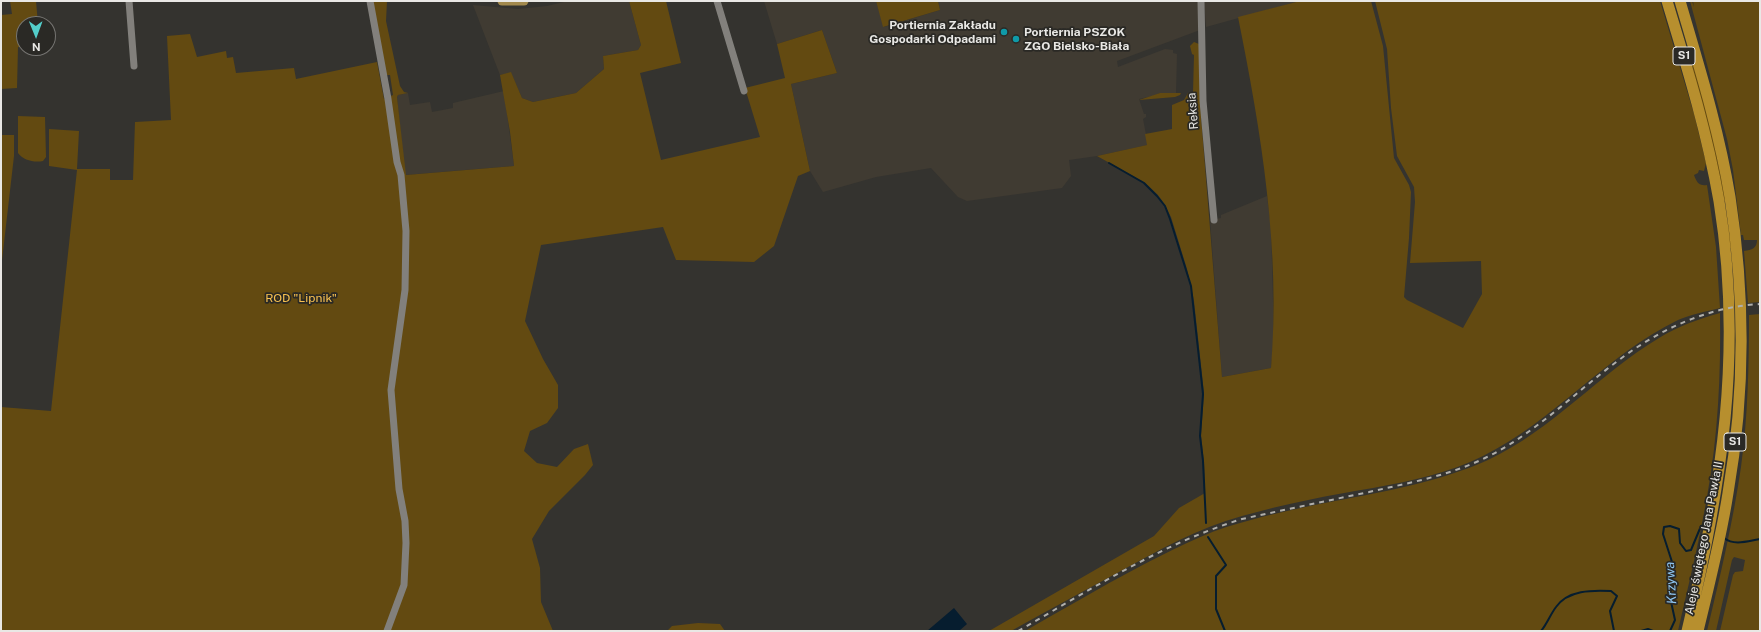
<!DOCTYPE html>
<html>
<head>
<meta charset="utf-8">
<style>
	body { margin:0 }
	#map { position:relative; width:1761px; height:632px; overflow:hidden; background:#34332f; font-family:"Public Sans",sans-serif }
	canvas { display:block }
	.frame { position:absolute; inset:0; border:2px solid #e9e8e5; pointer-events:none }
	.north { position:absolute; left:16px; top:16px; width:40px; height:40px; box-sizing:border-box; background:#2a2925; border:1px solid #767572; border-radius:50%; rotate:179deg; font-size:11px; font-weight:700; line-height:16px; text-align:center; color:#e9e8e5 }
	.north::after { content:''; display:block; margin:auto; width:14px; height:18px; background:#53cdc9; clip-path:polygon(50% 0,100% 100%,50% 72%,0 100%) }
</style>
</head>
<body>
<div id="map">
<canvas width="1761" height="632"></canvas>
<div class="frame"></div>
<div class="north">N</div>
</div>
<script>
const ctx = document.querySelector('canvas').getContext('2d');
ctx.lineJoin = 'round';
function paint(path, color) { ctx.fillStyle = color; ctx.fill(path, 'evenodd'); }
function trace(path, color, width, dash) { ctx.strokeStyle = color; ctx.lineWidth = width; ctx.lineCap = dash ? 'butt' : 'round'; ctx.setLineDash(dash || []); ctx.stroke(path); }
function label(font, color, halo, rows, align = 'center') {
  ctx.font = font + ' "Public Sans",sans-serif'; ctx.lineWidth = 3.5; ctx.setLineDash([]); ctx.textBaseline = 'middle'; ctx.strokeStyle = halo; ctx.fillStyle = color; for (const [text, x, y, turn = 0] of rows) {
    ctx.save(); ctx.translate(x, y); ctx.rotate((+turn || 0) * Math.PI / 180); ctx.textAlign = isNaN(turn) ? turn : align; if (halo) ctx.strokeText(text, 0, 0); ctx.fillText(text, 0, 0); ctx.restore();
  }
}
paint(new Path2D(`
	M568 1H629L641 45 638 50 603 56 604 69 576 93 533 102 522 98 511 73 500 75 473 5 518 9 547 6Z
	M764 1H876L884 27 940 10 938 1H1198L1200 30 1117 61 1118 67 1165 49 1173 50V53L1177 54 1176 93H1160L1153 96 1139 99 1144 114H1146V117L1143 119 1148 145 1097 156 1069 160 1071 176 1062 188 967 201 958 197 931 168 876 177 823 192 810 171 791 84 837 73 822 30 777 44Z
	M1204 1H1300L1206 27Z
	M504 91 514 166 405 175 397 97 398 95 408 93 410 105 430 102 432 112 453 108V103Z
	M1267 196 1271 226 1274 340 1271 368 1222 377 1210 220 1221 218V215Z`), '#403b32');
paint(new Path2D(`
	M10 1H36L38 24H24V47H18L17 88 1 89V15L12 14Z
	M373 1H387L386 21 400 86 404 92 408 93 398 95 397 97 406 175 514 166 510 132 500 75 511 72 522 98 533 102 576 93 604 69 603 56 638 50 641 45 629 1H666L681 63 640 73 661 160 760 137 745 88 785 78 777 44 822 30 837 73 791 84 810 171 798 176 774 246 754 262 676 260 663 227 541 245 525 321 543 359 558 385V408L547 423 530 431 524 451 537 463 557 467 574 449 588 444 593 465 585 475 549 511 532 539 540 568 541 602 553 631H1V407L51 411 77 170 49 166V129L79 131 77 169H110V180H133L135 122 171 120 167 36 190 34 197 57 226 51 227 58 233 57 236 73 294 68 296 79 377 62 384 99 393 95 390 75H385Z
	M876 1H938L940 10 883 27Z
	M1300 1H1371L1383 46 1394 158 1409 185 1411 192 1409 238 1404 297 1407 300 1463 328 1482 294 1481 261 1410 263 1415 202 1414 187 1397 156 1391 108 1387 49 1375 1H1660L1694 114 1706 163 1704 171 1699 170 1698 173 1694 175C1697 183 1699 186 1707 185L1716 247 1720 308C1708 311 1689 315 1678 320 1606 355 1554 421 1483 456 1449 473 1411 481 1373 488 1329 495 1285 504 1242 516 1198 528 1159 550 1119 572 1083 591 1047 611 1011 631H989L1154 536 1179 508 1205 493 1204 462 1201 435 1204 393 1194 301 1187 269 1171 217 1165 205 1158 195 1144 182 1097 156 1147 145 1145 134 1172 129V105L1184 100 1188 93H1193L1194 55 1192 54 1190 46 1194 42 1199 44 1201 117 1222 377 1271 368C1281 251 1261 131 1238 17Z
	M1690 1H1692L1694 7 1693 1H1760V302L1748 303 1744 251C1752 250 1757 248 1757 240H1744L1743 235H1741L1733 170 1727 139Z
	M1690 57H1692L1707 109 1726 200 1724 201 1732 248H1729Z
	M1160 93H1181L1180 95 1175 97 1139 100Z
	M18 116 45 117 46 157 43 161C34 163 23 160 18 153Z
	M1 135H14V156L1 269Z
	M1720 313C1721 375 1718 436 1707 497 1699 542 1688 587 1678 631H1025C1062 610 1099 588 1137 568 1170 551 1203 533 1240 523 1271 514 1303 507 1335 501 1387 491 1439 482 1488 460 1552 430 1599 374 1659 338 1678 326 1699 319 1720 313Z
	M1760 314V631H1720L1733 575 1735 572 1743 571 1745 560 1734 557 1732 560 1716 631H1707C1720 577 1733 522 1741 467 1748 416 1749 365 1749 315Z
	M698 623 720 624 725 631H667L672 626Z`), '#634a11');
paint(new Path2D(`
	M954 608 967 624 959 631H927Z`), '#061d2f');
trace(new Path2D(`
	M1109 163 1144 183 1157 196 1165 206 1170 219 1191 286 1203 394 1200 436 1203 461 1206 523
	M1208 537 1226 565 1216 576V609L1225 631
	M1724 538C1734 546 1748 541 1760 539
	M1504 631H1506
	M1541 631C1547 624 1550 615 1556 607 1568 590 1592 590 1611 591L1617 596 1610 611 1614 631
	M1641 631 1648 629 1653 631
	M1670 631 1675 620 1670 597 1673 565 1663 534 1664 527 1670 526 1679 529 1680 543 1686 551 1691 550 1701 526 1706 525`), '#061d2f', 2);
trace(new Path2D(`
	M129 1 134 66
	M370 1 388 99 397 162 401 175 406 231 405 290 391 390 399 489 405 521 406 543 404 585 387 631
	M717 1 744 91
	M1201 1 1203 101 1214 220`), '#82807c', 7);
trace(new Path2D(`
	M502 1H524`), '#a2894d', 9);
trace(new Path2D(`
	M1667 1C1687 67 1707 132 1719 201 1743 350 1722 486 1687 631
	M1680 1C1699 66 1719 130 1730 197 1745 295 1745 396 1728 493 1721 539 1709 585 1698 631`), '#b78f2e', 11);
trace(new Path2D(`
	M1018 631C1090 590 1161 544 1242 519 1284 510 1326 501 1369 492 1408 483 1448 476 1485 458 1535 434 1574 393 1619 360 1660 329 1708 307 1760 304`), '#b0afab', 2, [5, 5]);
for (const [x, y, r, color] of [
	[1004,32,4,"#0f9aa8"],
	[1016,39,4,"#0f9aa8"]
]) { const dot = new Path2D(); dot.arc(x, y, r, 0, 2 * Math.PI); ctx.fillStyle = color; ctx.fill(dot); trace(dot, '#2a2925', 1.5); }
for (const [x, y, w] of [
	[1684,56,22],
	[1735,442,22]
]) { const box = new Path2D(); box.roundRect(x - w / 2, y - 9, w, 18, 3); ctx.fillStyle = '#2a2925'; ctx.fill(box); trace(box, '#e9e8e5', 1); }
label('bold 11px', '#e9e8e5', null, [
	["S1",1684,56],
	["S1",1735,442]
]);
label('bold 12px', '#e9e8e5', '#2a2925', [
	["Portiernia Zakładu",996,25],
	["Gospodarki Odpadami",996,39],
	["Portiernia PSZOK",1024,32,"left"],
	["ZGO Bielsko-Biała",1024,46,"left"]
], 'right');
label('12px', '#e9e8e5', '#2a2925', [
	["Reksia",1193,111,-94],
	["Aleje świętego Jana Pawła II",1704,538,-79]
]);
label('12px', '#f8c150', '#2a2925', [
	["ROD \"Lipnik\"",301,298]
]);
label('italic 13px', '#8ec5f1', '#2a2925', [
	["Krzywa",1671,583,-93]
]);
</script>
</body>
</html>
